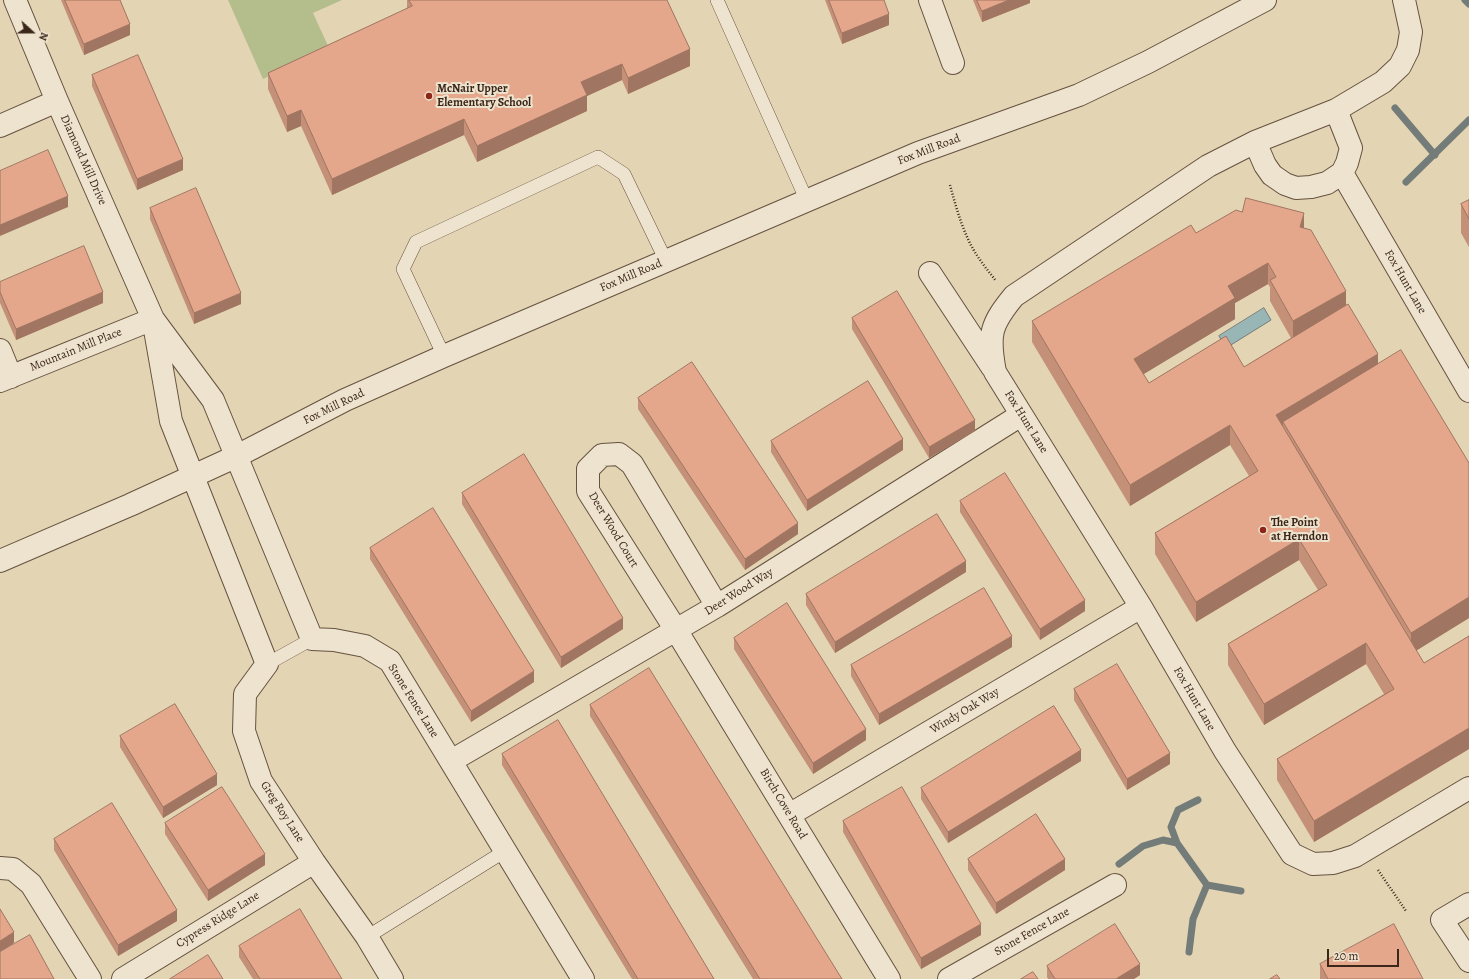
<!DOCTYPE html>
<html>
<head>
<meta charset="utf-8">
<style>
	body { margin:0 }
	#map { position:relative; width:1469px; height:979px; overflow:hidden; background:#e3d4b3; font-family:Alegreya,serif }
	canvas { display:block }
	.north { position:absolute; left:12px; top:12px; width:40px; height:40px; -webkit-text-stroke:3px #ede3ce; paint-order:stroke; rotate:111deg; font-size:11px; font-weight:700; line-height:16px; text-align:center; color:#3b261a }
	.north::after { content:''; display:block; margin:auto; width:14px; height:18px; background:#3b261a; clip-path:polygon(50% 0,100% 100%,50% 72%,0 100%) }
	.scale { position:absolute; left:1327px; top:949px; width:72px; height:18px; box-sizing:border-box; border:2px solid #3b261a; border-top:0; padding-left:5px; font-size:12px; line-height:14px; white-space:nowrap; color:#3b261a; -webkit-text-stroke:3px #ede3ce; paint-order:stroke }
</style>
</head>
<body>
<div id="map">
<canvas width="1469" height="979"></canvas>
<div class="north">N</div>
<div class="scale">20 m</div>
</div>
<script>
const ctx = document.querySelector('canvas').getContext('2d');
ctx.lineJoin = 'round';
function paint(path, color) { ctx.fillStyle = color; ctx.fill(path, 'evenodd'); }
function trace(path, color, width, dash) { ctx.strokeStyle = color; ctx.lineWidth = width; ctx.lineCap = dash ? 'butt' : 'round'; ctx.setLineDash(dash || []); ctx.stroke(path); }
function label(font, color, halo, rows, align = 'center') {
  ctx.font = font + ' Alegreya,serif'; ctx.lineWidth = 4; ctx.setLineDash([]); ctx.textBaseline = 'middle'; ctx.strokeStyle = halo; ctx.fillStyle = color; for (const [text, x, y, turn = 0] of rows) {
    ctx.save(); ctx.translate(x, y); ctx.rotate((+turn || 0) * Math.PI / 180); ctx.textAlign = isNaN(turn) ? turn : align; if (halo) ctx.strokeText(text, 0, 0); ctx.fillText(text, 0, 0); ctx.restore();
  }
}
paint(new Path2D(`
	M228 0H342L313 13 329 48 263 79Z`), '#b4bd8c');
const water = new Path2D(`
	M1264 308 1271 320 1226 348 1219 336Z`);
paint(water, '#98b6b6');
trace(water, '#737c78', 1);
trace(new Path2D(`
	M1465 0 1469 4
	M1395 108 1435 155
	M1406 182 1469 120
	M1198 800 1178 810 1171 827 1177 843 1207 885 1241 891
	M1119 864 1143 846 1163 840 1177 843
	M1189 952 1193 919 1207 885`), '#737c78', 7);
const service = new Path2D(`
	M717 0 807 201
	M444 356 403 269 416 242 598 157 624 174 666 261
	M267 664 312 639
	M367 937 505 851`);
const minor = new Path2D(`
	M15 0 57 101 153 319 213 400 312 639 334 640 365 646 390 661 583 979
	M930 0 953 63
	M1404 0 1411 32 1408 50 1400 66 1383 82 1336 110 1255 142 1208 166 1014 296C990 325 988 335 995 372L1141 607 1225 751 1292 854 1313 864 1333 863 1355 856 1469 788
	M0 126 57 101
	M1255 142 1265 165 1272 175 1285 184 1296 188 1311 187 1327 183 1342 173 1347 163 1351 148 1336 110
	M1342 173 1469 391
	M930 273 992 367
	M154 324 171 421 267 664 245 694 244 731 261 781 314 862 367 937 392 979
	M0 350 11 377
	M0 381 153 319
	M717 606 632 464 619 454 602 455 588 469V491L676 630 889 979
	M451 761 717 606 1021 415
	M789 815 1141 607
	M0 868 13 869 31 884 90 979
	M1469 904 1442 920 1469 961
	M123 979 314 862
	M949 979 1115 885`);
const tertiary = new Path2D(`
	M0 561 130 505 237 456 345 400 444 356 918 153 1079 95 1148 62 1265 0`);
trace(service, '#655240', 14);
trace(minor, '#655240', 24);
trace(tertiary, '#655240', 24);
trace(new Path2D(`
	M950 185C955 203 960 222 968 239 975 255 986 268 996 281
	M1378 870 1406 911`), '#3b261a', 2.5, [1, 2]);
trace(service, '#ede3ce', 13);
trace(minor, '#ede3ce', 22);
trace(tertiary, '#ede3ce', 22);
paint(new Path2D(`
	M61 0H120L130 35 84 55Z
	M407 0H667L690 66 628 94 622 80 587 96V111L477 162 464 135 332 195 301 126 287 132 268 89V73L407 9Z
	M825 0H884L889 25 842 44Z
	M973 0H1030V3L982 22Z
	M92 75 183 170 137 190 92 86Z
	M1469 200V247L1461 233V204Z
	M150 208 241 304 194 324 150 219Z
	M1304 228 1378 364 1469 618 1416 650 1424 663 1469 636V749L1314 842 1277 780V759L1384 694 1366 664 1264 725 1228 665V644L1318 590 1299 560 1196 622 1155 554V533L1249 476 1230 445 1130 506 1032 342V321L1196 233ZM1268 284 1270 287V301L1291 338 1244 367 1149 383 1143 374 1235 319V303Z
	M0 282 103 303 16 340 0 303Z
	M852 318 975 431 929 458 852 329Z
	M638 398 798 534 745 570 638 409Z
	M771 441 903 450 807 511 771 452Z
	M462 493 623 629 561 668 462 504Z
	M960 501 1085 611 1040 640 960 512Z
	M370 548 534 682 471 722 370 559Z
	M966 572 835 653 806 605V594Z
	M734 638 866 740 813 774 734 649Z
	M1012 647 879 725 851 676V665Z
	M1074 689 1170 764 1127 790 1074 700Z
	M590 705 842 979H753L590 716Z
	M120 736 217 785 163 818 120 747Z
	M502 754 714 979H632L502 765Z
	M1081 761 948 843 921 799V788Z
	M843 821 981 935 921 969 843 832Z
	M165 823 265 865 208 901 165 834Z
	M54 839 177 921 118 956 54 850Z
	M968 859 1065 870 996 914 968 870Z
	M239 946 342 979H253L239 957Z
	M1320 964 1423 979H1320Z
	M1047 966 1140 975 1134 979H1048L1047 977Z`), '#c49078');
paint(new Path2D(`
	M1009 0H1030V3L982 22V11Z
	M889 14V25L842 44V33Z
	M130 24V35L84 55V44Z
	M690 49V66L628 94V78Z
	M622 64V80L587 96V111L477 162V146L581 82Z
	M301 110V126L287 132V116Z
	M464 119V135L332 195V179Z
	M183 159V170L137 190V179Z
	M68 196V207L0 236V225Z
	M1304 213V234L1300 227Z
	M1268 263V284L1235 303V319L1134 380V359L1228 286Z
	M1346 291V312L1293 342V321Z
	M103 292V303L16 340V329Z
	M241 293V304L194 324V313Z
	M1378 354V374L1283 422V431L1276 415Z
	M975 420V431L929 458V447Z
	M1230 425V445L1130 506V485Z
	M903 439V450L807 511V500Z
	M798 523V534L745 570V559Z
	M1299 539V560L1196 622V602Z
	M966 561V572L835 653V642Z
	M1469 597V618L1411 654V633Z
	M1085 600V611L1040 640V629Z
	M623 618V629L561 668V657Z
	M1012 636V647L879 725V714Z
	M1366 643V664L1264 725V704Z
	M534 671V682L471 722V711Z
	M1469 728V749L1314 842V821Z
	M866 729V740L813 774V763Z
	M1081 750V761L948 843V832Z
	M1170 753V764L1127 790V779Z
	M217 774V785L163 818V807Z
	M265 854V865L208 901V890Z
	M1065 859V870L996 914V903Z
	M177 910V921L118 956V945Z
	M981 924V935L921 969V958Z
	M14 932V943L0 952V941Z
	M1140 964V975L1134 979H1116Z`), '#a07561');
const building = new Path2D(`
	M65 0H120L130 24 84 44Z
	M409 0H667L690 49 628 78 622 64 581 82 587 95 477 146 464 119 332 179 301 110 287 116 268 73 412 6Z
	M829 0H884L889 14 842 33Z
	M977 0H1009L982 11Z
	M138 55 183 159 137 179 92 75Z
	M48 150 68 196 0 225V171Z
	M196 188 241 293 194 313 150 208Z
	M1246 198 1304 213 1300 227 1311 230 1346 291 1293 321 1270 280 1276 277 1268 263 1228 286 1235 298 1134 359 1149 383 1226 336 1244 367 1348 304 1378 354 1276 415 1424 663 1469 636V728L1314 821 1277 759 1394 689 1366 643 1264 704 1228 644 1327 585 1299 539 1196 602 1155 533 1258 471 1230 425 1130 485 1032 321 1191 225 1196 233 1236 210 1242 212Z
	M1469 200V219L1461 204Z
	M84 246 103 292 16 329 0 292V282Z
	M897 291 975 420 929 447 852 318Z
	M1401 350 1469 463V597L1411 633 1283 422Z
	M692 362 798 523 745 559 638 398Z
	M868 381 903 439 807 500 771 441Z
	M524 454 623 618 561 657 462 493Z
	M1005 473 1085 600 1040 629 960 501Z
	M433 508 534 671 471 711 370 548Z
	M937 514 966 561 835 642 806 594Z
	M984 588 1012 636 879 714 851 665Z
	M787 603 866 729 813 763 734 638Z
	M1117 664 1170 753 1127 779 1074 689Z
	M649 668 842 979H760L590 705Z
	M175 704 217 774 163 807 120 736Z
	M1054 706 1081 750 948 832 921 788Z
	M558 720 714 979H638L502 754Z
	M222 787 265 854 208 890 165 823Z
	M902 787 981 924 921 958 843 821Z
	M112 803 177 910 118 945 54 839Z
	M1036 814 1065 859 996 903 968 859Z
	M0 909 14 932 0 941Z
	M300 909 342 979H260L239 946Z
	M1115 924 1140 964 1116 979H1055L1047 966Z
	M1394 924 1423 979H1328L1320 964Z
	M30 935 54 979H0V952Z
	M208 955 223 979H170Z
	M1033 972 1038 979H1021Z
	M1277 975 1280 979H1270Z`);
paint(building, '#e4a78b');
trace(building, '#a07561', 1);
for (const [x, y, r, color] of [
	[429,96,4,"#8f2418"],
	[1263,530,4,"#8f2418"]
]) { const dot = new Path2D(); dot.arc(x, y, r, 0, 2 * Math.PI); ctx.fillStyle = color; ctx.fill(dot); trace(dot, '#ede3ce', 1.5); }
label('bold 12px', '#3b261a', '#ede3ce', [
	["McNair Upper",437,89],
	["Elementary School",437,103],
	["The Point",1271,523],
	["at Herndon",1271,537]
], 'left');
label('12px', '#3b261a', '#ede3ce', [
	["Fox Mill Road",929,150,-21],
	["Diamond Mill Drive",83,160,66],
	["Fox Mill Road",631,276,-23],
	["Fox Hunt Lane",1405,282,60],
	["Mountain Mill Place",76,350,-22],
	["Fox Mill Road",334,407,-26],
	["Fox Hunt Lane",1026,422,58],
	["Deer Wood Court",613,530,59],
	["Deer Wood Way",739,592,-32],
	["Fox Hunt Lane",1194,699,60],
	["Stone Fence Lane",413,701,58],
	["Windy Oak Way",965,711,-31],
	["Birch Cove Road",783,804,59],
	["Greg Roy Lane",282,812,57],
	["Cypress Ridge Lane",218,920,-32],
	["Stone Fence Lane",1032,932,-30]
]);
</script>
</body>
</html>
